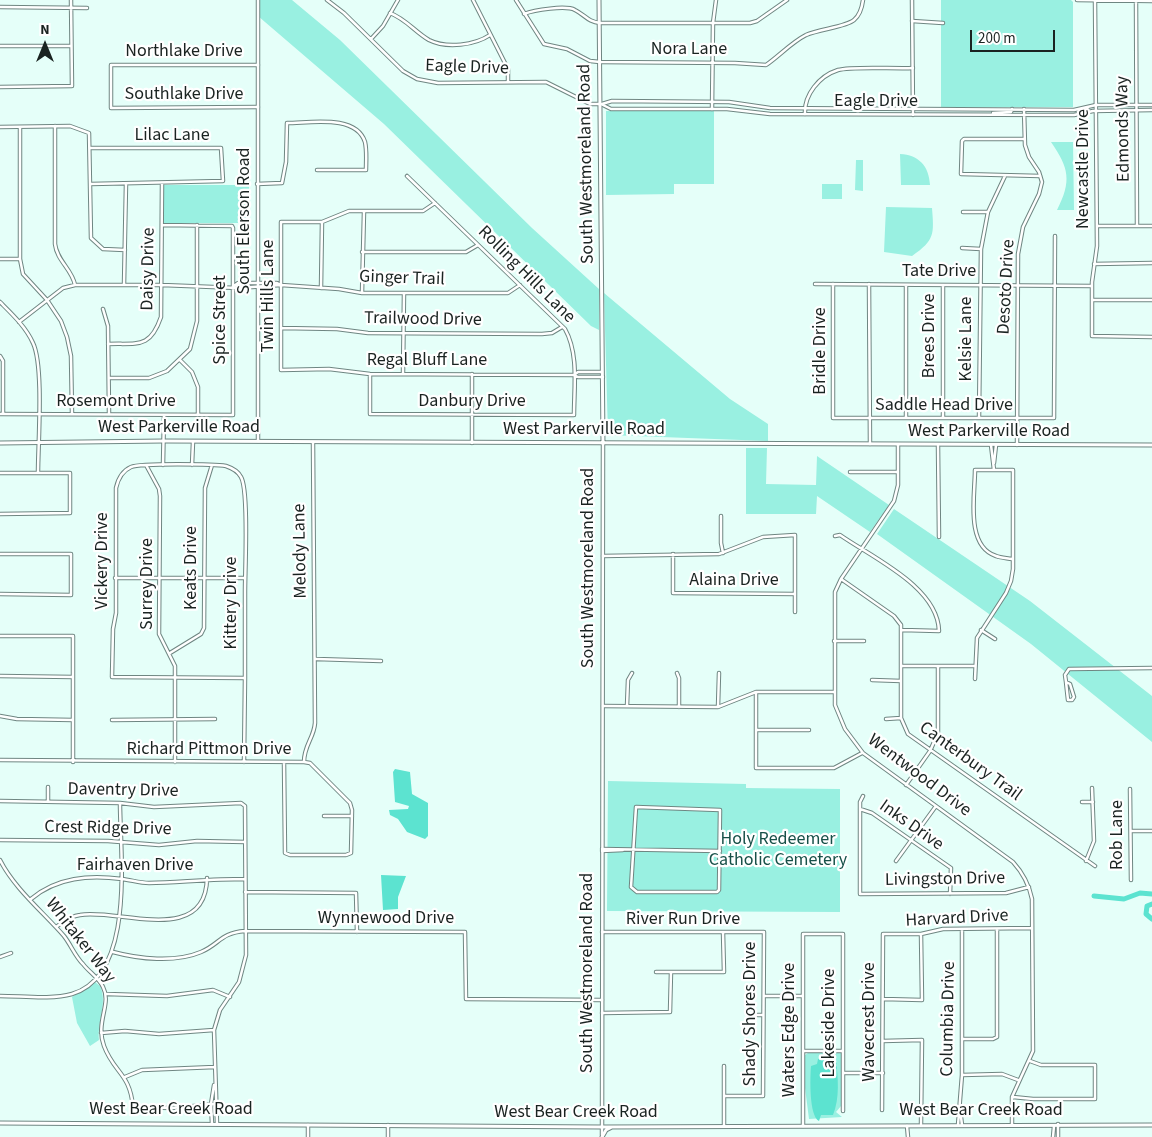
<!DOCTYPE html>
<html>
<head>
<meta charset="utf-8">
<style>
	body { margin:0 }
	#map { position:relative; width:1152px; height:1137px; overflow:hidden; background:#e5fff9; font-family:"Source Sans 3",sans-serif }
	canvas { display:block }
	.north { position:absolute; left:20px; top:20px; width:50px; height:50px; -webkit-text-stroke:4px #fff; paint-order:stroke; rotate:0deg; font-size:14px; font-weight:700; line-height:20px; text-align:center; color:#1a2321 }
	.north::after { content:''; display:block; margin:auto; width:18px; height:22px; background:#1a2321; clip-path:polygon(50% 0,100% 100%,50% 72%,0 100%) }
	.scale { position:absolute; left:970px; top:30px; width:85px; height:22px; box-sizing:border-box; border:2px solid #1a2321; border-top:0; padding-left:6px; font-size:15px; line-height:18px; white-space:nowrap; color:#1a2321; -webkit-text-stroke:4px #fff; paint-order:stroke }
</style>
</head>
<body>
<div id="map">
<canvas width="1152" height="1137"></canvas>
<div class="north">N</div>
<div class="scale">200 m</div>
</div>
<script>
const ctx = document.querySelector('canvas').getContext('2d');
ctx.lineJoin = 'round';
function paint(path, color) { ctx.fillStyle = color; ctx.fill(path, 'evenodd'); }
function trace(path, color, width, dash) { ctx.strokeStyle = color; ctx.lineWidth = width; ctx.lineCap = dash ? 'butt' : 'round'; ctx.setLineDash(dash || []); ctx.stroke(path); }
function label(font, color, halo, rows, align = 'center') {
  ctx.font = font + ' "Source Sans 3",sans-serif'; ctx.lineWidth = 4.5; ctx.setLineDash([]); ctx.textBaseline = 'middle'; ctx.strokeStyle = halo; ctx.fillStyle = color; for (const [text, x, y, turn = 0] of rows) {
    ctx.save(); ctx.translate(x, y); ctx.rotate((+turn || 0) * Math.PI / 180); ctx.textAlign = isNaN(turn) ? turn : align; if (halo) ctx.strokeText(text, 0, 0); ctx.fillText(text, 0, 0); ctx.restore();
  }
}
paint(new Path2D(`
	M258 0H292L340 40 532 228 599 289V330L591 326 384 124 258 16Z
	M941 0H1071L1073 2V107H941Z
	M606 111H714V184H674V194L606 195Z
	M1051 142H1073L1074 210H1057C1072 181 1069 168 1051 142Z
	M900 154C919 155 929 166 930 185H901Z
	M856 160H863V191L855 190Z
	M822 184H842V199H822Z
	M163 185H249V223H163Z
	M886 207 932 208C934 234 935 240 912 256L884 252Z
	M604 293 730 399 768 424V441L608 435Z
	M746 448H767L766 484 816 485 817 456 889 505 870 532 817 496 816 514H746Z
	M894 509 1030 601 1152 696V742L1031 644 877 534Z
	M608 781 746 784V788L840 789V912L607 911Z
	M95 982 100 986C108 1003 97 1022 99 1040L90 1046 77 1023 72 997Z
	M808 1053H841V1106L836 1112 842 1117 809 1119 805 1088V1055Z`), '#99f0e1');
paint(new Path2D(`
	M395 769 410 772 412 794 428 803V836L425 839 407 832 398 819 390 815 389 810 408 809 409 806 395 802 393 772Z
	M381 875 406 876 398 897V909L383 910Z
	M818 1059 836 1060C838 1078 840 1098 833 1115H821L819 1121C809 1116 810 1078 811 1066L817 1064Z`), '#5ce3d0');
trace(new Path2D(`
	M1094 896 1124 899 1140 893 1152 894
	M1152 904 1147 906 1146 914 1152 919`), '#5ce3d0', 5);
const minor = new Path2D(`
	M327 0 344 13 403 71 417 79 438 83 546 82 590 104H600
	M473 0 508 69V82
	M516 0 544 44 567 49 590 61 600 62 735 63 766 65C779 56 792 42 806 35 819 29 846 27 854 20 860 15 862 8 863 0
	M1077 0 1152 1
	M1095 1 1097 246 1092 282V336L1152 337
	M1136 1 1137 226
	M0 7 87 8
	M390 13C406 19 415 32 429 40 447 49 475 45 490 35
	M524 14C534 10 566 5 575 10 585 15 588 22 600 23H750L757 21 787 0
	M912 21 943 23
	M371 39 383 26 398 0
	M0 46H71
	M0 87 72 86 71 0
	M258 107 111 108V65H258
	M712 109 713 23 716 0
	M805 114C804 95 819 76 838 70 852 66 895 69 913 68
	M55 126V244C57 261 72 269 75 285
	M0 127 70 126 89 133 91 238 103 249 125 250
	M20 127V259L23 274 47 300 61 321 67 337 71 356 72 414
	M1024 139H964L962 141 961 174 1040 176
	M90 148H221L223 181 91 184
	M257 184 282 183 286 162 287 123C310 123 356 114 365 142 367 151 366 161 366 170H317
	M435 203 423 211H349L322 222H281V370L329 369 370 374 574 375 578 377H603
	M963 212H988
	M1097 226H1152
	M962 248 981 249
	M362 252H466L478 245
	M0 259H20
	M1094 264 1152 263
	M815 284 1092 286
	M833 284V418H1054L1055 236
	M869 284 870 444
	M124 285 126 184
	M906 285V418
	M234 286 238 283H277L281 285 339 289 362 293H508L520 285
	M321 288 322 222
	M362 293 364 212
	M1092 300H1152
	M0 302C12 314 26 327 33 343 44 366 38 444 38 473
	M103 309 108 326 109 413
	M19 322 63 288 75 285H162L238 288 281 285
	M281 328 337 329 368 333 542 334 552 333 562 327
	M108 344C138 343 150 349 161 317L162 184
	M0 356 3 361V414
	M180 360 192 372 198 387V415
	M370 374V414L574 415C574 387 579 354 565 329L407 176
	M403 374 404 293
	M574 375 578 372H602
	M109 378H149L167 371 190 349 197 321V225
	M0 414 233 415V228L232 226 162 225
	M943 418V285
	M979 418 981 249 988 212 1005 176
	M472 443V374
	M898 445V485L894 501 841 579 835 592V705L845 729 863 753 1013 862C1023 873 1029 884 1032 899L1033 1051 1012 1097V1124
	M991 445 994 470
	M938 446 939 537
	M994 463 996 445
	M146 465 159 489 160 496 159 634 175 666V762
	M163 465 164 415
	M192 465 193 442
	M850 472H898
	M0 473H70V513L0 514
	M721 516V543L723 553
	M835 536 840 535C873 558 938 587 939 631L902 630
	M0 554H71V595L0 594
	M673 554V593L795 594
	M603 556 719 554 763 537 795 535V612
	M115 578H245
	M841 579 894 616 901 625V718L908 734 1095 866
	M981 630 995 639
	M0 636H73V762
	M834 641H864
	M170 653 201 634 204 628 205 488 212 465
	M316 659 381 661
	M901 666H974
	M677 673 679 678V707
	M0 676 73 677
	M975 679 977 638 1006 593 1011 581 1013 569V470H975C975 495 965 546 996 556 1001 558 1007 558 1012 559
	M872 680 901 681
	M1066 682 1065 675 1069 669 1152 668
	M1066 682 1070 684 1074 697 1072 700H1068Z
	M756 692V768H834L862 753
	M603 706 718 707 756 692H834
	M627 706 628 680 632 673
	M718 707 719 673
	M0 716 17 719 73 720
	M886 719 901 718
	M112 720 215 719
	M757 730H809
	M0 760 304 762 310 763 350 803 352 810 351 853 346 855H290L285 853 284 762
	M244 762 245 678V591C245 571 249 490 241 477 238 471 232 468 226 466 215 464 140 463 131 467 122 471 118 479 116 488V613L113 629 112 677 245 678
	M304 762C304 745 314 738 315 723L313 443
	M906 785 930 751 938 733V666
	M48 787V802
	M1130 789 1131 880
	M863 796 860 802V894L1006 893 1029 887
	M0 801 120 803 154 807 241 803 245 806 246 955 239 982 220 1010 214 1030 217 1124
	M1082 802H1093
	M636 807 720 810 719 890 717 892H637L631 887Z
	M860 809 872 813 951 868 950 894
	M324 816H352
	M1131 831H1152
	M0 840 108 841 159 845 197 841 245 842
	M602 849 720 851
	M602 851 623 850
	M0 860C14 888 43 912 64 936 71 945 75 956 83 964 89 972 99 978 103 987 112 1004 95 1022 104 1046 114 1073 130 1073 133 1107L172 1108 216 1104
	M896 861 936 806
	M1086 861 1094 841 1092 788
	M245 892 356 893 357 932
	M31 899C57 877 89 875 122 879 131 880 140 883 149 883 181 882 213 879 245 879
	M56 927C63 922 71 916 80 915 118 908 206 947 207 878
	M602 932H764L763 1096H724
	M113 952C139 959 175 963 201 952 220 944 220 933 245 931L465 932 466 999 602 1000
	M0 957 11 953
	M656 972H724L723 932
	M107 994 167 996 213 990 230 997
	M0 996C22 996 51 1000 72 994 136 975 120 854 120 803
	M764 996H802
	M883 999 922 1000 921 934
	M602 1013 670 1012 671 972
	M752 1015H763
	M101 1033 125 1031 159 1034 214 1030
	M962 1039H993L997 1037V929
	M883 1041 922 1040 921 1124
	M803 1051H843
	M724 1066V1126
	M843 1073H883
	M962 1075 1002 1074 1018 1080
	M125 1077 142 1070 215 1067
	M1013 1097 1033 1099H1095V1065H1041L1030 1061
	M960 1109 962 1125
	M882 1110 883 934H921L943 929 1032 928
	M212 1124 211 1104 214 1085
	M388 1125V1137
	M958 1125 962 1075V930
	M803 1126V934H843V1111
	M907 1126 908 1137
	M308 1137V1125
	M1053 1137 1054 1126
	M1058 1137V1124`);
const tertiary = new Path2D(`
	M258 0V441
	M912 0 913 115
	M601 104 611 109H727L770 114 1074 115 1093 111 1152 110
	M602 104 612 101 729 102 770 108 1074 110 1096 105H1152
	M993 113 1011 112 1012 109
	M1017 445 1018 254 1023 227 1039 194 1042 182 1039 172 1029 157 1025 145 1024 109
	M602 1135 603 444`);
const secondary = new Path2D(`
	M599 0 603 444
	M0 443 164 441 1152 445
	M0 1123 602 1127 1152 1125
	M602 1137 606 1130 612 1127`);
trace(minor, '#6f8682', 4.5);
trace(tertiary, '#6f8682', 4.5);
trace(secondary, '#6f8682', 5);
trace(minor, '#fff', 2.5);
trace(tertiary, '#fff', 2.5);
trace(secondary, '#fff', 3);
label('18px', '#1a2321', '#fff', [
	["Nora Lane",689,50],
	["Northlake Drive",184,52],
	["Eagle Drive",467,68,2],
	["Southlake Drive",184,95],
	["Eagle Drive",876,102],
	["Edmonds Way",1124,129,-91],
	["Lilac Lane",172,136],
	["South Westmoreland Road",587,164,-91],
	["Newcastle Drive",1084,169,-90],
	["South Elerson Road",245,221,-90],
	["Daisy Drive",149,269,-89],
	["Tate Drive",939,272],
	["Rolling Hills Lane",526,275,45],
	["Ginger Trail",402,279,2],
	["Desoto Drive",1007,287,-87],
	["Twin Hills Lane",269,296,-90],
	["Spice Street",221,320,-90],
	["Trailwood Drive",423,320,1],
	["Brees Drive",930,336,-90],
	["Kelsie Lane",967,339,-90],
	["Bridle Drive",821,351,-90],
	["Regal Bluff Lane",427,361],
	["Rosemont Drive",116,402],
	["Danbury Drive",472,402],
	["Saddle Head Drive",944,406],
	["West Parkerville Road",179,428],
	["West Parkerville Road",584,430],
	["West Parkerville Road",989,432],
	["Melody Lane",301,551,-91],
	["Vickery Drive",103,561,-90],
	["Keats Drive",192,568,-90],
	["South Westmoreland Road",589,568,-90],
	["Alaina Drive",734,581],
	["Surrey Drive",148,584,-90],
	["Kittery Drive",232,603,-90],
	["Richard Pittmon Drive",209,750],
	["Canterbury Trail",970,762,36],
	["Wentwood Drive",919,776,37],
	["Daventry Drive",123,791,1],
	["Inks Drive",911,826,35],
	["Crest Ridge Drive",108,829,1],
	["Rob Lane",1118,835,-90],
	["Fairhaven Drive",135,866],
	["Livingston Drive",945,880,-1],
	["Wynnewood Drive",386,919],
	["Harvard Drive",957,919,-3],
	["River Run Drive",683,920],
	["Whitaker Way",80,941,52],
	["South Westmoreland Road",588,973,-90],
	["Shady Shores Drive",751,1014,-90],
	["Columbia Drive",949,1019,-89],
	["Wavecrest Drive",870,1022,-90],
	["Lakeside Drive",830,1023,-90],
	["Waters Edge Drive",790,1030,-90],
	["West Bear Creek Road",171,1110],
	["West Bear Creek Road",981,1111],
	["West Bear Creek Road",576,1113]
]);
label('18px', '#165048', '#fff', [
	["Holy Redeemer",778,840],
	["Catholic Cemetery",778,861]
]);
</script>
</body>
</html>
